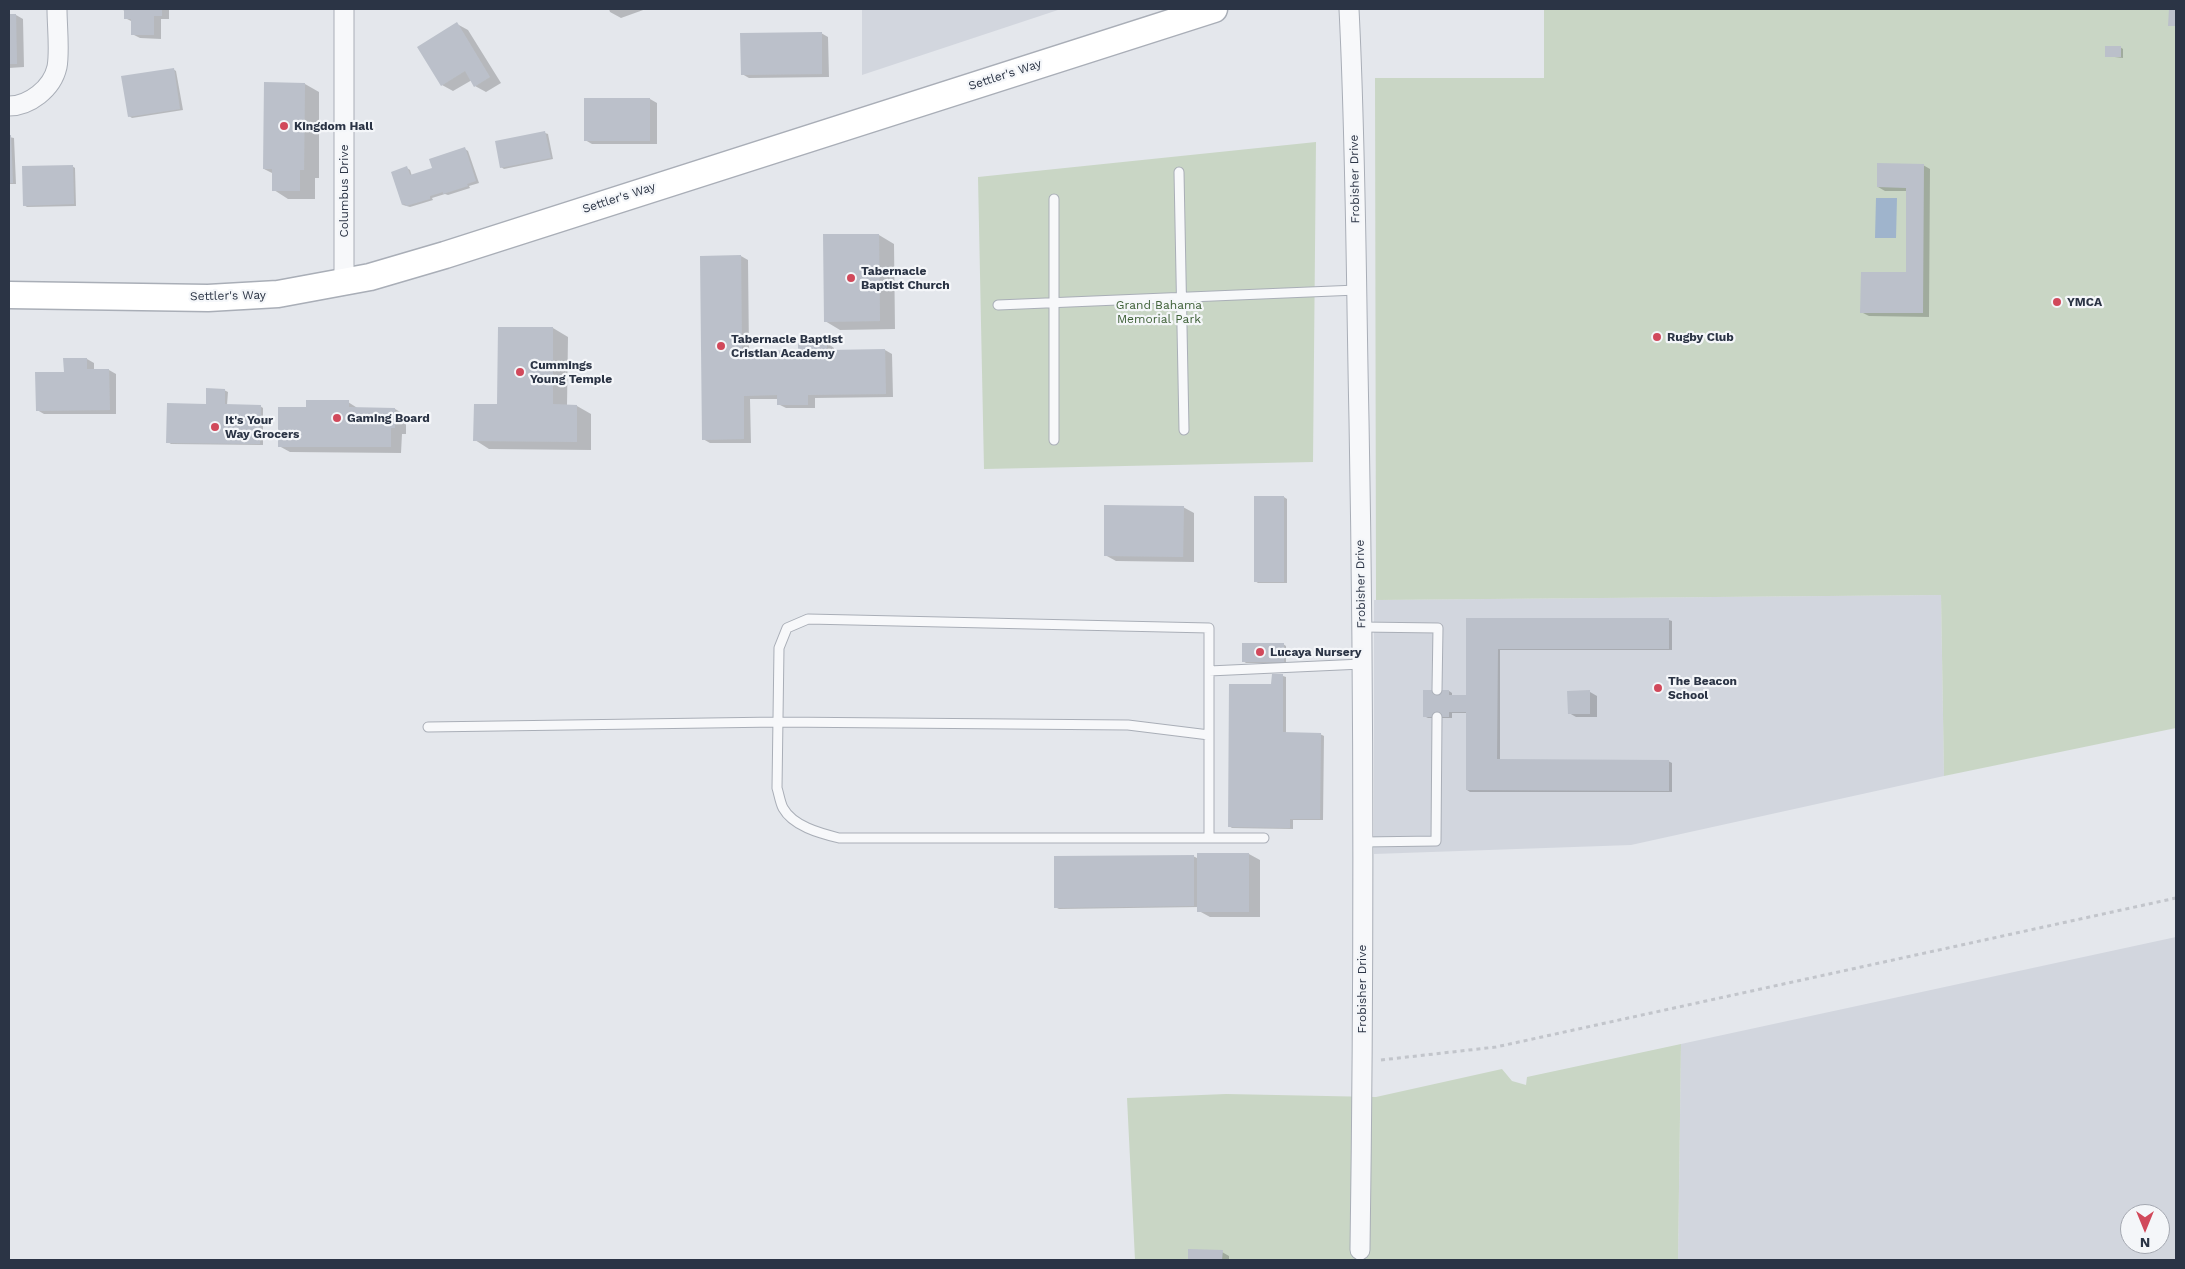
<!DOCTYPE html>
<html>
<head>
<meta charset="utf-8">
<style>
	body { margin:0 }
	#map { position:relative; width:2185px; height:1269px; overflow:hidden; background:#e4e7ec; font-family:"Work Sans",sans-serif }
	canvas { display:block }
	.frame { position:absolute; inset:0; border:10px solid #2b3445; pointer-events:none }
	.north { position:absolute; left:2120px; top:1204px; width:50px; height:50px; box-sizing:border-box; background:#f4f6f9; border:1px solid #a4a8b1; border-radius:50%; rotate:180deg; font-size:14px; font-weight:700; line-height:20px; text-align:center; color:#2b3445 }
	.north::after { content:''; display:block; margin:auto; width:18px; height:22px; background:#d1495b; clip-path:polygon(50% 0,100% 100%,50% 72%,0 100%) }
</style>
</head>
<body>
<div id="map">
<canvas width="2185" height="1269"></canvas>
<div class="frame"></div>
<div class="north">N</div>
</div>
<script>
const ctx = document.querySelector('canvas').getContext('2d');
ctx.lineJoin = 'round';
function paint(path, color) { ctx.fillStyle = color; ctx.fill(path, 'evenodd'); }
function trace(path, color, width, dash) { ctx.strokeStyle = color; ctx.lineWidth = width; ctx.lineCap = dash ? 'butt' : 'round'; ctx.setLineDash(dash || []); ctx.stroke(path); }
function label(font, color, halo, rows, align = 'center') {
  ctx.font = font + ' "Work Sans",sans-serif'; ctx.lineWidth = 4.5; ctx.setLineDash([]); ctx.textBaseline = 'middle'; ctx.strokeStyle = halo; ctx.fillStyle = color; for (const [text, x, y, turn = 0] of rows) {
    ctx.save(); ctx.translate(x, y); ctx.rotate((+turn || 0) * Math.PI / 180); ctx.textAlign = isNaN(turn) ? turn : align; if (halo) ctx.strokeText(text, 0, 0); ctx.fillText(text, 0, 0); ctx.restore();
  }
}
paint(new Path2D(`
	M862 9H1061L862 75Z
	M1941 595 1944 776 1631 845 1374 854V600Z
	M2176 937V1260H1678L1681 1044ZM2130 1214H2160V1244H2130Z`), '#d2d6de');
paint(new Path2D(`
	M1544 9H2176V728L1944 776 1941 595 1376 600 1375 78H1544Z
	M1316 142 1313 462 984 469 978 177Z
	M1681 1044 1678 1260H1135L1127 1098 1226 1094 1376 1097 1502 1069 1512 1081 1526 1085 1527 1077Z`), '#c9d6c5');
paint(new Path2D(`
	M1876 198H1897L1896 238H1875Z`), '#9fb4cc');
paint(new Path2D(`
	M121 9H169V19H161V39L140 38 132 34 133 22 125 18V11Z
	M609 9H646L621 18 610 12Z
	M9 15H16L23 19 24 67 9 68Z
	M457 24 468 30 501 83 486 92 475 86 472 80 453 91 442 85Z
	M821 33 828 37 829 77 749 78 742 74Z
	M2120 47 2123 49V58L2106 56Z
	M173 69 176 71 183 110 132 118 129 116Z
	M305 84 319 92V178H315V199H288L274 190V174L264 169Z
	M585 99H650L657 103V144H592L585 140Z
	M545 133 548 134 553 159 504 169 501 167Z
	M9 137 14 138 16 184H9Z
	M465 149 468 151 479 183 469 186 470 188 448 195 445 194 432 198 433 200 410 207 403 205 407 168 410 170 412 176 433 169Z
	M1923 165 1930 169 1929 317 1869 316 1861 312 1907 274 1908 191H1885L1878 187Z
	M72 166 75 168 76 206 27 207 24 205Z
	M879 235 894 244 895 329 840 330 825 321Z
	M741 256 748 260 749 352 799 351 827 343 834 348V351L885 350 892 354 893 397 815 398V408H786L778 404V399H750L751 443H710L703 439Z
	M553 328 568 337 567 406H577L591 414V450L489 449 475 440Z
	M87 359 94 363V370H109L116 374V414H44L37 410Z
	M224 390 228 392 227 405 260 406 263 408V445L171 444 168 442Z
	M348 402 359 409H395L406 415V434H402L401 453 290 452 279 446 307 409Z
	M1284 497 1287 499V583H1258L1255 581Z
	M1183 507 1194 513V562L1116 561 1105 555Z
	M1467 619 1669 620 1672 621V650H1500V761H1668L1672 763V792H1470L1467 790V713H1452V718H1428L1424 716 1449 691 1452 693V696H1467Z
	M1283 644 1286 646V663H1246L1243 661Z
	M1283 676 1286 677V734H1320L1324 736 1323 820H1293V829L1232 828 1229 826 1272 686Z
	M1590 692 1597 696V717H1576L1569 713Z
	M1249 854 1260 860V917H1210L1199 911V907L1059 909 1055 907 1193 856 1199 859Z
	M1190 1251 1222 1252 1229 1256V1260H1189Z`), '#0003');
paint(new Path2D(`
	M124 9H162V16H154V35H131V19H124Z
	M2169 9H2176V26H2168Z
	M9 14H16L17 64H9Z
	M457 22 490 77 474 87 465 71 441 86 417 47Z
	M822 32V74L741 75 740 33Z
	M2105 46H2121V57H2105Z
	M174 68 180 109 128 117 121 76Z
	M264 82 305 83 304 170H300V191H272V169H263Z
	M584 98H650V141H584Z
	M545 131 551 158 500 168 495 141Z
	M9 135H11L13 183H9Z
	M465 147 476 181 467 184 468 186 443 194V192L430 196V199L406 206 405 204 402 205 391 172 407 166 410 175 432 168 429 159Z
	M1877 163 1924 164 1923 313H1860L1861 272H1906V188L1877 187Z
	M73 165 74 204 23 206 22 166Z
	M823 234H879L880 321 824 322Z
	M741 255 742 351 798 350V343L827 342V350L885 349 886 394 808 395V405H777V395L744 396V439L702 440 700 256Z
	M498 327H553V404L577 405V442L473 441 474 404H497Z
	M63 358H87V369H109L110 410 36 411 35 372H64Z
	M206 388 225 389V404L261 405 260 444 166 443 167 403 206 404Z
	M306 400H349V407L395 408V428H391V447H278V407H306Z
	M1254 496H1284V582H1254Z
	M1104 505 1184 506 1183 557 1104 556Z
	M1466 618H1669V649H1498L1497 759 1669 760V791L1466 790V712H1449V717H1423V690H1449V695H1466Z
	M1242 643H1284V662H1242Z
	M1272 674H1283V732L1321 733 1320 819H1290V828L1228 827 1229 684H1271Z
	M1590 690V714H1568L1567 691Z
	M1197 853H1249V912H1197Z
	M1194 855V906L1054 908V856Z
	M1188 1249 1223 1250 1222 1260H1188Z`), '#bbc0ca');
const lane = new Path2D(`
	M1179 172 1184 430
	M1054 199V440
	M998 305 1357 290
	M1362 627 1438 628 1437 690
	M1209 671 1362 664
	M428 727 778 722 1128 725 1209 735
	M1209 838V628L808 619 787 628 779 648 777 788C779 794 780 802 783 808 793 826 819 833 839 838H1264
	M1362 842 1436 841 1437 717`);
const street = new Path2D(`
	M1349 9C1356 146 1356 283 1359 420 1364 697 1364 973 1360 1250
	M9 106C29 106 52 89 57 67 60 51 57 26 57 9
	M344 283V9`);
const secondary = new Path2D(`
	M9 295 208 298 278 294 370 277 445 255 1214 9`);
trace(lane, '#a9aeb7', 11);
trace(street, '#a9aeb7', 21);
trace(secondary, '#a9aeb7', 29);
trace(new Path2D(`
	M1381 1060 1496 1047 2176 898`), '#c2c5cb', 3, [4, 4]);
trace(lane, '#f7f8fa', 9);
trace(street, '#f7f8fa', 19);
trace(secondary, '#fff', 26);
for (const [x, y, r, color] of [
	[284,126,5,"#d1495b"],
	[851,278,5,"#d1495b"],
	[2057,302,5,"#d1495b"],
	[1657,337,5,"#d1495b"],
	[721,346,5,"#d1495b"],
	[520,372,5,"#d1495b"],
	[337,418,5,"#d1495b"],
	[215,427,5,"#d1495b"],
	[1260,652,5,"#d1495b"],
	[1658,688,5,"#d1495b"]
]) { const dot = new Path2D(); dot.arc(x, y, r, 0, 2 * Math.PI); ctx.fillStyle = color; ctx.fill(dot); trace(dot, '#f4f6f9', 2); }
label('12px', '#2b3445', '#f4f6f9', [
	["Settler's Way",1005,75,-18],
	["Frobisher Drive",1355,179,-91],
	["Columbus Drive",344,191,-90],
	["Settler's Way",619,198,-18],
	["Settler's Way",228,296,-1],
	["Frobisher Drive",1361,584,-91],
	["Frobisher Drive",1362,989,-90]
]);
label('bold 12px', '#2b3445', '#f4f6f9', [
	["Kingdom Hall",294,126],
	["Tabernacle",861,271],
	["Baptist Church",861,285],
	["YMCA",2067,302],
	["Rugby Club",1667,337],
	["Tabernacle Baptist",731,339],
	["Cristian Academy",731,353],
	["Cummings",530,365],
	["Young Temple",530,379],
	["Gaming Board",347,418],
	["It's Your",225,420],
	["Way Grocers",225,434],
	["Lucaya Nursery",1270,652],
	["The Beacon",1668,681],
	["School",1668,695]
], 'left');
label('12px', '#3f6138', '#f4f6f9', [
	["Grand Bahama",1159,305],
	["Memorial Park",1159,319]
]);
</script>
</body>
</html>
